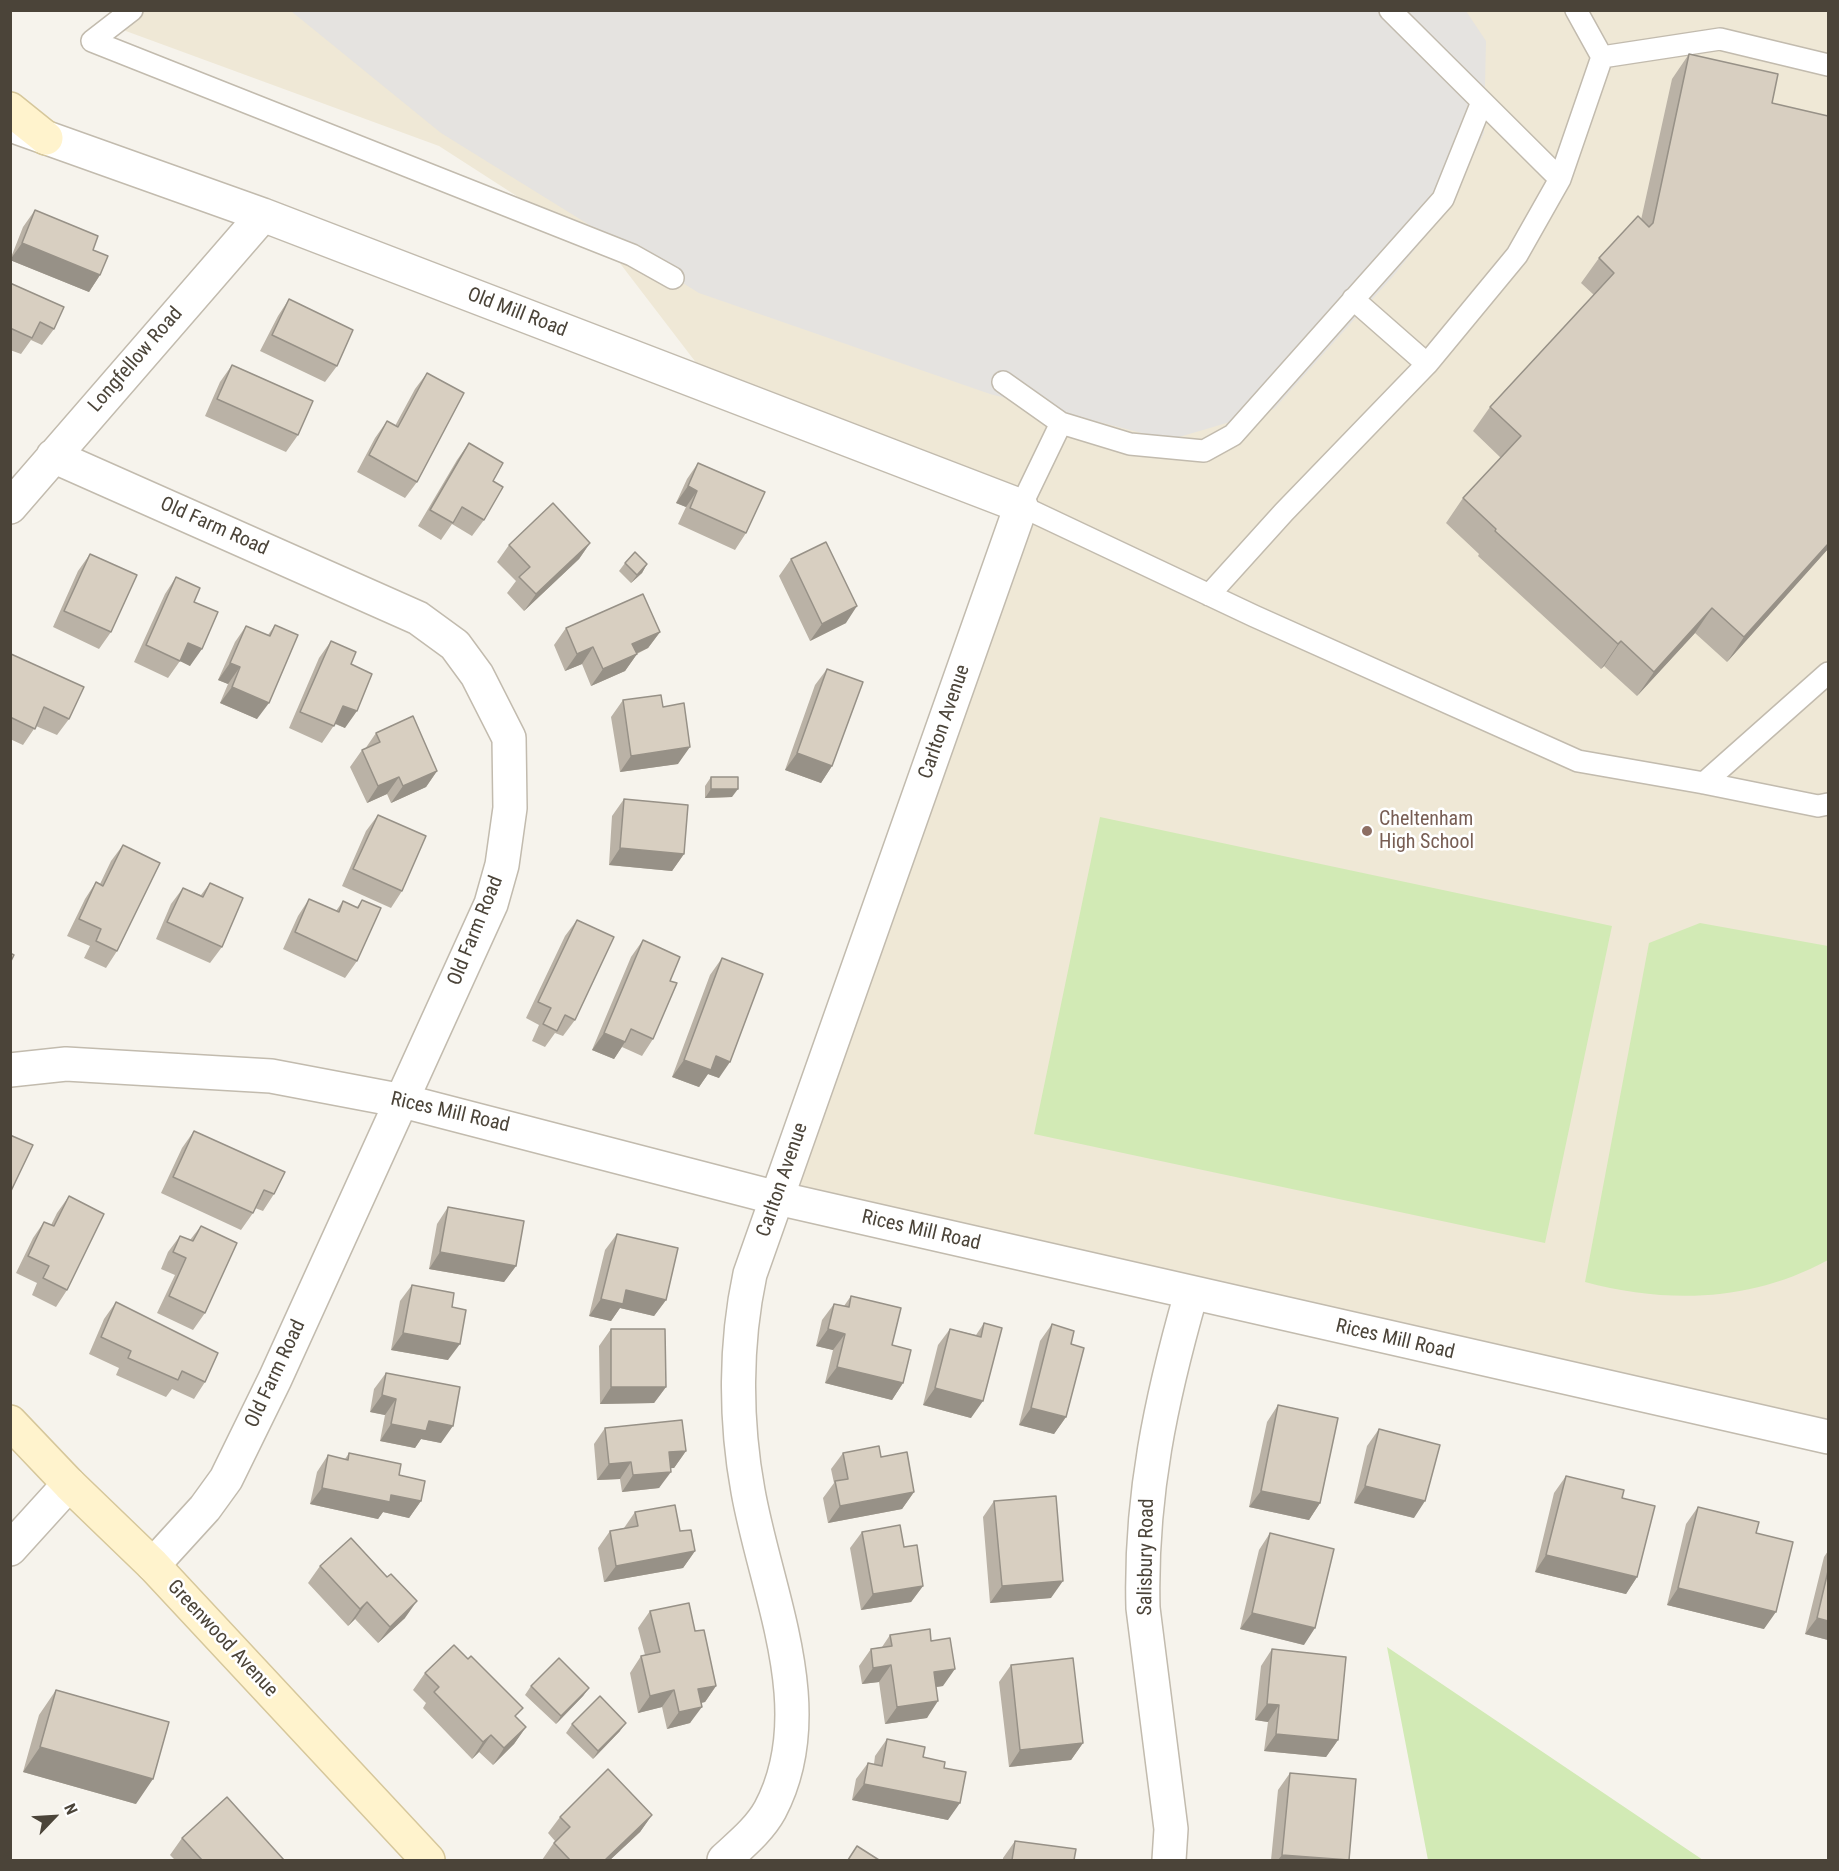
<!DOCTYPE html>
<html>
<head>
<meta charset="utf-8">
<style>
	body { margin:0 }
	#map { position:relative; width:1839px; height:1871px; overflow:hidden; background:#f6f3ec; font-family:"Roboto Condensed",sans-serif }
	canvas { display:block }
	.frame { position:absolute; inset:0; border:12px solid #4b4439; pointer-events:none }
	.north { position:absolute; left:24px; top:1787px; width:60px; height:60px; -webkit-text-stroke:4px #fff; paint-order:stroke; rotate:65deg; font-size:16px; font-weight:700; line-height:24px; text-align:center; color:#4b4439 }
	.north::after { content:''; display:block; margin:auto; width:21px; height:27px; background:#4b4439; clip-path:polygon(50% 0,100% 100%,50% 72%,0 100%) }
</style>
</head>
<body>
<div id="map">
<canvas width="1839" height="1871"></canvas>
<div class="frame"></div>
<div class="north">N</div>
</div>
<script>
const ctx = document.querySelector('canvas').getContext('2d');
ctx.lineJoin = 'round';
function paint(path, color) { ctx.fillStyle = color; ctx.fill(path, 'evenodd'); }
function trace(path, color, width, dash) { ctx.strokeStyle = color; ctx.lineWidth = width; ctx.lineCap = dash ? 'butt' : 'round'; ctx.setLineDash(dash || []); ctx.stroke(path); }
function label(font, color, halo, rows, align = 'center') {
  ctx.font = font + ' "Roboto Condensed",sans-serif'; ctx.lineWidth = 5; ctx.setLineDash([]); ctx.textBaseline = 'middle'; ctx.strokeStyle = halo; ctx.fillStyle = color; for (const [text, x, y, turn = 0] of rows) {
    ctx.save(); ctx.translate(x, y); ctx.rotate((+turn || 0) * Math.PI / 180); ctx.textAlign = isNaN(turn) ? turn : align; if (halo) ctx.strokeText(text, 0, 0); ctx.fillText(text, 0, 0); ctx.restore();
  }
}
paint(new Path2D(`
	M119 10 1828 11V1436L777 1198 1021 506 717 390 619 262 439 146 104 23Z`), '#efe8d6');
paint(new Path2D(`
	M1100 817 1612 926 1545 1243 1034 1134Z
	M1700 923 1828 946V1260C1751 1302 1668 1304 1585 1282L1649 943Z
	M1387 1647 1703 1860H1428Z`), '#d2eab5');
paint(new Path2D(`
	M291 11H1466L1486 41 1484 133 1448 208 1394 275 1274 409 1169 440 990 394 699 293 441 133Z`), '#e5e3e0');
const service = new Path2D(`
	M132 10 92 41 632 255 673 278
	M1390 10 1560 179
	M1602 57 1720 39 1828 65
	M1482 102 1443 199 1233 435 1204 451 1130 444 1061 423 1021 506 1254 616 1578 761 1704 783 1818 806 1828 804
	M1353 299 1427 364
	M1003 382 1061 423
	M1209 595 1284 512 1427 364 1517 255 1560 179 1602 57 1576 10
	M1704 783 1828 673`);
const minor = new Path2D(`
	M19 128 263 215 1021 506 750 1274C735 1344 735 1420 748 1491 766 1593 823 1710 770 1810 759 1830 740 1845 724 1860
	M53 456 418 618 455 645 477 675 509 738 510 808 502 865 491 904 275 1379 226 1479 205 1508 153 1565
	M10 507 263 215
	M10 1549 69 1484
	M1169 1860 1171 1829 1143 1608C1140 1497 1161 1399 1191 1294`);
const tertiary = new Path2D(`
	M10 1070 66 1064 271 1076 403 1101 777 1198 1828 1437`);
const secondary = new Path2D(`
	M10 109 46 138
	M10 1422 69 1484 153 1565 428 1860`);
trace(service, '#c2bbae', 24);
trace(minor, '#c2bbae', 36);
trace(tertiary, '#c2bbae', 36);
trace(secondary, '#d6c79b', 36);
trace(service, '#fff', 21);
trace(minor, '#fff', 33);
trace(tertiary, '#fff', 33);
trace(secondary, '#fff3cd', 33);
paint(new Path2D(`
	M1689 54 1772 103 1828 549 1727 662 1695 633 1637 696 1604 666 1601 669 1478 556 1479 554 1446 523 1463 498 1501 458 1473 431 1490 407 1594 295 1581 283 1599 258 1641 220 1672 79Z
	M35 210 93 250 100 275 89 292 10 260 23 227Z
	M10 283 54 329 42 345 31 340 21 354 10 350Z
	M289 299 337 366 325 382 260 351 278 316Z
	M232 365 298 435 286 452 205 416 220 382Z
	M427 373 417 482 405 498 357 472 375 438 387 421 395 426 415 389Z
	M469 443 493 481 484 520 472 536 452 524 441 540 418 526 457 460Z
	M698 463 746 533 735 550 678 524 686 507 676 503 687 479Z
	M590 543 579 559 524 611 507 593 516 581 497 562 509 545Z
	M90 554 111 632 99 649 53 627 78 571Z
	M791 559 846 623 810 641 779 576Z
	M625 563 647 564 642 573 631 583 619 571Z
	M176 577 194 602 190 666 180 661 168 678 134 662 165 594Z
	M275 625 257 719 220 703 228 684 218 680 235 642 246 626 268 635Z
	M566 628 660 632 648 648 637 654 625 671 591 686 582 664 565 671 554 645Z
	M331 641 351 664 345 728 335 724 322 743 289 728 319 658Z
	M10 654 69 719 57 735 36 726 23 745 10 739Z
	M827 669 832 766 821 783 785 770 815 685Z
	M623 700 663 707 678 764 620 772 611 717Z
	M376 733 437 771 426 787 391 803 387 794 367 803 350 767 362 750 365 749Z
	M711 777 732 797 705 798V786Z
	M624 799 684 854 672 871 609 865 612 816Z
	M378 815 402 891 391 908 342 886 366 831Z
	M123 845 117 951 106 968 84 958 90 946 67 936 85 899 96 882 100 884 111 861Z
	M210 883 222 947 210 963 156 939 171 904 183 888 201 895Z
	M309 899 336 911 343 901 357 907 362 900 357 961 345 978 283 949 298 916Z
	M577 920 575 1020 563 1036 555 1033 545 1047 532 1041 539 1025 526 1018 565 936Z
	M643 940 670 981 653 1039 642 1056 622 1047 614 1059 592 1050 631 957Z
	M722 958 719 1078 708 1074 699 1087 672 1077 710 975Z
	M194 1131 274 1194 263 1211 255 1208 253 1213 241 1230 161 1193 182 1148Z
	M69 1196 67 1290 56 1307 32 1295 37 1283 16 1273 33 1238 44 1222 51 1225 57 1213Z
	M448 1207 516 1266 504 1282 429 1269 437 1224Z
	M201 1226 205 1313 193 1330 157 1313 175 1275 161 1269 168 1252 180 1236 190 1240Z
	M617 1234 666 1300 654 1316 620 1308 611 1321 589 1316 605 1250Z
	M412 1285 452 1307 448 1360 391 1350 400 1301Z
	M851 1296 892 1345 903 1383 892 1400 825 1383 833 1350 816 1346 822 1320 834 1304 844 1306Z
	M116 1302 205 1382 194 1399 172 1389 166 1397 116 1375 119 1368 89 1354 104 1319Z
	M984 1323 971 1418 923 1405 938 1345 950 1329 976 1335Z
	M1052 1324 1071 1344 1066 1417 1054 1434 1019 1425 1040 1341Z
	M611 1329 666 1387 654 1403 600 1404 599 1346Z
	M386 1373 441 1443 421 1439 415 1448 380 1441 385 1415 370 1412 374 1389Z
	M1278 1405 1320 1503 1309 1520 1249 1507 1267 1422Z
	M605 1428 686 1451 674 1468H671L659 1488 622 1492 620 1479 597 1480 594 1444Z
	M1379 1429 1414 1518 1354 1503 1367 1446Z
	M349 1453 399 1475 421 1501 409 1518 383 1512 378 1519 310 1504 317 1472 328 1455 345 1459Z
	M843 1453 914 1492 902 1509 828 1523 823 1498 834 1483 831 1469Z
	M1566 1476 1622 1498 1637 1577 1626 1594 1535 1572 1554 1493Z
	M994 1501 1051 1598 990 1603 983 1517Z
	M1698 1507 1756 1533 1764 1629 1667 1605 1686 1524Z
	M635 1512 680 1531 695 1551 683 1568 604 1582 598 1548 610 1531 624 1528Z
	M862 1532 904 1547 923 1586 911 1602 861 1610 850 1548Z
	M1270 1533 1304 1645 1240 1629 1259 1550Z
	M1828 1551V1640L1805 1634 1824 1557Z
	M320 1566 405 1618 378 1643 355 1619 348 1626 308 1583Z
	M650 1611 695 1631 716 1686 705 1702 701 1703 690 1723 667 1729 662 1707 638 1713 630 1673 641 1656 645 1655 638 1628Z
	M890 1635 931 1641 943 1686 936 1687 927 1718 885 1724 879 1682 862 1684 859 1666 871 1649 882 1647Z
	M1272 1649 1338 1740 1326 1757 1264 1751 1268 1722 1255 1720 1261 1666Z
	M1011 1665 1083 1743 1071 1760 1009 1767 999 1682Z
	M425 1673 516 1717 526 1727 514 1744 493 1765 479 1752 472 1759 423 1708 426 1703 413 1690Z
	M531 1686 589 1688 583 1696 556 1724 525 1695Z
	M56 1690 136 1804 23 1772 39 1715Z
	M572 1724 620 1731 593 1759 566 1733Z
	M887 1739 923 1757 948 1820 852 1800 856 1779 868 1763 874 1764 875 1756Z
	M1290 1773 1349 1860H1271L1278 1790Z
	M652 1815 640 1832 610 1860H542L555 1841 548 1833 560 1817Z
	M182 1838 284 1860H175L170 1855Z
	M1015 1841 1074 1860H1003V1858Z`), '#bab2a6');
paint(new Path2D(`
	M22 243 100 275 89 292 10 260Z
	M688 486 697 491 686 507 676 503Z
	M590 543 579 559 524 611 536 594Z
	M1828 544V549L1727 662 1744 637Z
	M647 564 642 573 631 583 637 575Z
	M857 606 846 623 810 641 822 624Z
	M1712 608 1695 633 1637 696 1654 672Z
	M660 632 648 648 620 661 632 644Z
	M1621 641 1604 666 1601 669 1618 644Z
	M188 643 202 649 190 666 180 661Z
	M593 647 582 664 565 671 577 654Z
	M637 654 625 671 591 686 603 669Z
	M230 663 240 667 228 684 218 680Z
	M232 687 269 703 257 719 220 703Z
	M343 706 357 711 345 728 332 722Z
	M690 747 678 764 620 772 631 756Z
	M797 753 832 766 821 783 785 770Z
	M437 771 426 787 391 803 403 786Z
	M399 777 387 794 367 803 378 786Z
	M711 789H738L732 797 705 798Z
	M620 848 684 854 672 871 609 865Z
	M604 1033 625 1042 614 1059 592 1050Z
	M716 1056 730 1062 719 1078 708 1074 699 1087 672 1077 684 1060Z
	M440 1252 516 1266 504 1282 429 1269Z
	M626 1290 666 1300 654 1316 620 1308 611 1321 589 1316 601 1299Z
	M828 1329 845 1334 833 1350 816 1346Z
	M403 1333 460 1344 448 1360 391 1350Z
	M837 1367 903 1383 892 1400 825 1383Z
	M611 1387H666L654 1403 600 1404Z
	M935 1388 983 1401 971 1418 923 1405Z
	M382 1395 396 1399 385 1415 370 1412Z
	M1031 1408 1066 1417 1054 1434 1019 1425Z
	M429 1421 453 1426 441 1443 421 1439 415 1448 380 1441 391 1424Z
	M686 1451 674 1468 657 1469 669 1452Z
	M631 1462 620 1479 597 1480 609 1464Z
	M671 1472 659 1488 622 1492 633 1475Z
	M1365 1486 1425 1501 1414 1518 1354 1503Z
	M322 1488 391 1495 421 1501 409 1518 383 1512 378 1519 310 1504Z
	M1261 1491 1320 1503 1309 1520 1249 1507Z
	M914 1492 902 1509 828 1523 840 1506Z
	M695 1551 683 1568 604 1582 616 1566Z
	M1546 1555 1637 1577 1626 1594 1535 1572Z
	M1063 1581 1051 1598 990 1603 1002 1586Z
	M923 1586 911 1602 861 1610 873 1594Z
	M1678 1588 1776 1612 1764 1629 1667 1605Z
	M417 1601 405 1618 378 1643 390 1627Z
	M367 1602 355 1619 348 1626 360 1609Z
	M1252 1613 1315 1628 1304 1645 1240 1629Z
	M1817 1618 1828 1621V1640L1805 1634Z
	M891 1665 879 1682 862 1684 873 1668Z
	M955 1669 943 1686 922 1689 934 1672Z
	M716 1686 705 1702 686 1706 698 1689Z
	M589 1688 583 1696 556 1724 561 1716Z
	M674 1690 662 1707 638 1713 650 1696Z
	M938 1701 927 1718 885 1724 897 1707Z
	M1267 1704 1279 1705 1268 1722 1255 1720Z
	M702 1707 690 1723 667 1729 679 1712Z
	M626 1723 620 1731 593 1759 598 1751Z
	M526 1727 514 1744 493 1765 504 1748Z
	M1276 1734 1338 1740 1326 1757 1264 1751Z
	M491 1735 479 1752 472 1759 483 1742Z
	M1083 1743 1071 1760 1009 1767 1020 1750Z
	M40 1747 153 1779 136 1804 23 1772Z
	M864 1784 960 1803 948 1820 852 1800Z
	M652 1815 640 1832 610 1860H605Z
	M1282 1855 1345 1860H1278Z`), '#979187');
const building = new Path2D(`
	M1689 54 1778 74 1772 103 1828 116V544L1744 637 1712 608 1654 672 1621 641 1618 644 1495 531 1496 529 1463 498 1521 436 1490 407 1614 273 1599 258 1638 216 1649 227 1653 223Z
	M35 210 98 236 93 250 108 256 100 275 22 243Z
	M10 283 64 307 54 329 40 322 32 338 10 328Z
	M289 299 353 330 337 366 272 335Z
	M232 365 313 401 298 435 217 399Z
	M427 373 464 393 417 482 369 455 387 421 398 427Z
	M469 443 503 463 493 481 503 487 484 520 462 507 453 523 430 510Z
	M698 463 765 492 746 533 690 508 697 491 688 486Z
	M553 503 590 543 536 594 519 577 530 567 509 545Z
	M826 542 857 606 822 624 791 559Z
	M635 552 647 564 637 575 625 563Z
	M90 554 137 575 111 632 64 611Z
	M176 577 200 588 194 602 218 612 202 649 188 643 180 661 146 645Z
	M643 594 660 632 632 644 637 654 603 669 593 647 577 654 566 628Z
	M275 625 298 635 269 703 232 687 240 667 230 663 246 626 270 636Z
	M331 641 356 652 351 664 372 674 357 711 343 706 334 726 300 712Z
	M11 654 84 687 69 719 44 707 35 729 10 717Z
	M827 669 863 682 832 766 797 753Z
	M661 695 663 707 684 703 690 747 631 756 623 700Z
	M413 716 437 771 403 786 399 777 378 786 362 750 380 742 376 733Z
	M711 777H738V789H711Z
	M624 799 688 805 684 854 620 848Z
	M378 815 426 836 402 891 353 869Z
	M123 845 160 863 117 951 96 941 101 929 79 919 96 882 103 886Z
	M210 883 243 898 222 947 167 922 183 888 203 897Z
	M309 899 339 912 343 901 358 908 362 900 381 908 357 961 295 932Z
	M577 920 614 937 575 1020 565 1015 557 1031 543 1024 551 1008 538 1002Z
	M643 940 680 957 670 981 677 983 653 1039 631 1029 625 1042 604 1033Z
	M10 953 14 955 10 963Z
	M722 958 763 974 730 1062 716 1056 711 1070 684 1060Z
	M194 1131 285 1172 274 1194 264 1190 253 1213 173 1177Z
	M10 1135 33 1145 10 1193Z
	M69 1196 104 1214 67 1290 43 1278 49 1266 28 1256 44 1222 54 1226Z
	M448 1207 524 1221 516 1266 440 1252Z
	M201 1226 237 1243 205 1313 169 1296 186 1258 173 1252 180 1236 193 1241Z
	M617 1234 678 1248 666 1300 626 1290 623 1304 601 1299Z
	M412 1285 454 1293 452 1307 466 1310 460 1344 403 1333Z
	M851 1296 901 1308 892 1345 911 1350 903 1383 837 1367 845 1334 828 1329 834 1304 849 1307Z
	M116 1302 218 1353 205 1382 182 1371 178 1380 128 1358 131 1351 101 1337Z
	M984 1323 1002 1328 983 1401 935 1388 950 1329 981 1337Z
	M1052 1324 1074 1331 1071 1344 1084 1348 1066 1417 1031 1408Z
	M611 1329H665L666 1387H611Z
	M386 1373 460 1387 453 1426 429 1421 426 1431 391 1424 396 1399 382 1395Z
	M1278 1405 1338 1418 1320 1503 1261 1491Z
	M682 1420 686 1451 669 1452 671 1472 633 1475 631 1462 609 1464 605 1428Z
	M1379 1429 1440 1445 1425 1501 1365 1486Z
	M879 1446 881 1457 907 1452 914 1492 840 1506 835 1481 848 1479 843 1453Z
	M349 1453 401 1464 399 1475 425 1481 421 1501 391 1495 390 1502 322 1488 328 1455 348 1460Z
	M1566 1476 1624 1490 1622 1498 1655 1506 1637 1577 1546 1555Z
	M1056 1496 1063 1581 1002 1586 994 1501Z
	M675 1505 680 1531 691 1530 695 1551 616 1566 610 1531 638 1526 635 1512Z
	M1698 1507 1759 1522 1756 1533 1793 1542 1776 1612 1678 1588Z
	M900 1525 904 1547 917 1545 923 1586 873 1594 862 1532Z
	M1270 1533 1334 1549 1315 1628 1252 1613Z
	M351 1538 387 1577 391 1574 417 1601 390 1627 367 1602 360 1609 320 1566Z
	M1828 1571V1621L1817 1618Z
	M689 1603 695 1631 704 1630 716 1686 698 1689 702 1707 679 1712 674 1690 650 1696 641 1656 660 1652 650 1611Z
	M930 1629 931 1641 950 1638 955 1669 934 1672 938 1701 897 1707 891 1665 873 1668 871 1649 892 1646 890 1635Z
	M454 1645 468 1659 471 1656 523 1708 515 1716 526 1727 504 1748 491 1735 483 1742 434 1692 439 1687 425 1673Z
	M1272 1649 1346 1657 1338 1740 1276 1734 1279 1705 1267 1704Z
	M559 1658 589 1688 561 1716 531 1686Z
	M1073 1658 1083 1743 1020 1750 1011 1665Z
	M56 1690 169 1722 153 1779 40 1747Z
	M600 1696 626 1723 598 1751 572 1724Z
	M887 1739 925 1747 923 1757 945 1762 944 1768 966 1772 960 1803 864 1784 868 1763 882 1766Z
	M608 1769 652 1815 605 1860H570L554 1843 570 1827 560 1817Z
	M1290 1773 1356 1779 1349 1860 1282 1855Z
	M227 1797 284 1860H202L182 1838Z
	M1015 1841 1076 1849 1074 1860H1012Z
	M857 1846 879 1860H848Z`);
paint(building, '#d8cfc1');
trace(building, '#979187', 1.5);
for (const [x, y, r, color] of [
	[1367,831,6,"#8d6e63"]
]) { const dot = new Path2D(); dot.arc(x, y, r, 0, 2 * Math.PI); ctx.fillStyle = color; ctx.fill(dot); trace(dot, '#fff', 2); }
label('20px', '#4b4439', '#fff', [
	["Old Mill Road",517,313,21],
	["Longfellow Road",136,360,-49],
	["Old Farm Road",214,527,24],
	["Carlton Avenue",945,722,-71],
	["Old Farm Road",476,931,-68],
	["Rices Mill Road",450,1113,13],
	["Carlton Avenue",783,1180,-71],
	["Rices Mill Road",921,1231,13],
	["Rices Mill Road",1395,1340,13],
	["Old Farm Road",276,1374,-65],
	["Salisbury Road",1147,1557,-89],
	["Greenwood Avenue",222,1639,47]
]);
label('20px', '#785e54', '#fff', [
	["Cheltenham",1379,820],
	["High School",1379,843]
], 'left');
</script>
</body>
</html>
